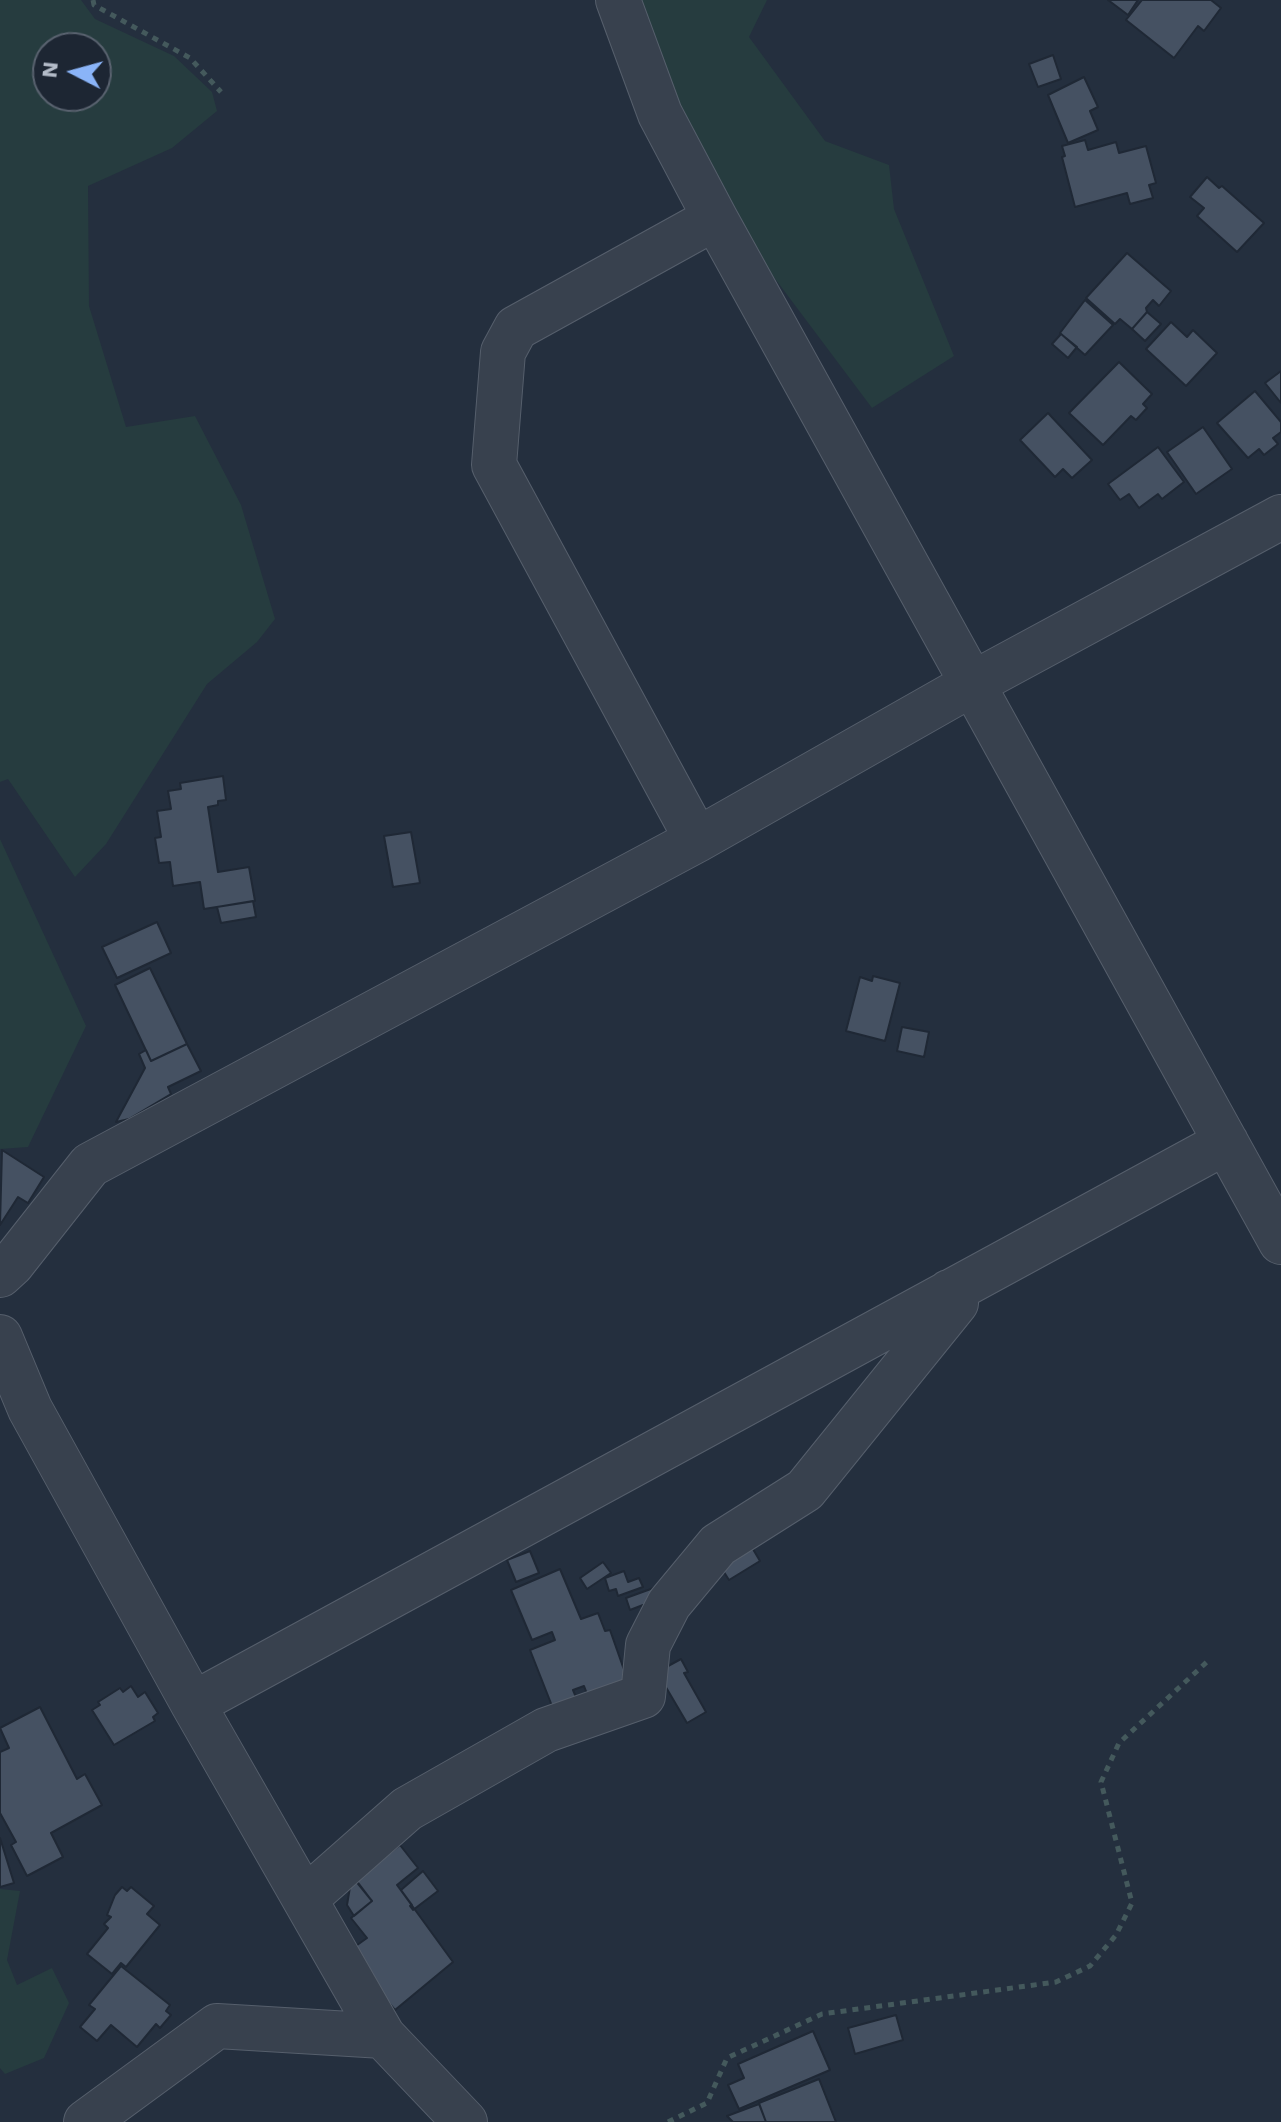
<!DOCTYPE html>
<html>
<head>
<meta charset="utf-8">
<style>
	body { margin:0 }
	#map { position:relative; width:1281px; height:2122px; overflow:hidden; background:#242f3e; font-family:"Work Sans",sans-serif }
	canvas { display:block }
	.north { position:absolute; left:32px; top:32px; width:80px; height:80px; box-sizing:border-box; background:#1d2633; border:2px solid #59626f; border-radius:50%; rotate:276deg; font-size:22px; font-weight:700; line-height:32px; text-align:center; color:#b4bcc9 }
	.north::after { content:''; display:block; margin:auto; width:28px; height:36px; background:#8ab4f8; clip-path:polygon(50% 0,100% 100%,50% 72%,0 100%) }
</style>
</head>
<body>
<div id="map">
<canvas width="1281" height="2122"></canvas>
<div class="north">N</div>
</div>
<script>
const ctx = document.querySelector('canvas').getContext('2d');
ctx.lineJoin = 'round';
function paint(path, color) { ctx.fillStyle = color; ctx.fill(path, 'evenodd'); }
function trace(path, color, width, dash) { ctx.strokeStyle = color; ctx.lineWidth = width; ctx.lineCap = dash ? 'butt' : 'round'; ctx.setLineDash(dash || []); ctx.stroke(path); }
paint(new Path2D(`
	M0 0H81L95 19 174 56 212 92 217 111 172 148 88 186 89 306 126 427 195 416 241 505 275 619 257 642 207 684 106 844 75 877 8 779 0 782ZM48 48H96V96H48Z
	M633 0H767L749 37 825 141 889 165 894 209 954 356 872 408 731 220Z
	M0 839 86 1026 28 1147 0 1149Z
	M0 1889 20 1891 7 1960 17 1985 52 1968 69 2003 44 2058 5 2074 0 2068Z`), '#263c3f');
const building = new Path2D(`
	M1108 0H1138L1128 15Z
	M1142 0H1211L1221 8 1204 31 1198 26 1174 58 1126 20Z
	M1053 55 1061 79 1038 87 1029 64Z
	M1084 77 1098 107 1090 111 1098 130 1068 143 1048 95Z
	M1085 140 1088 150 1116 142 1119 153 1146 146 1156 183 1149 185 1153 198 1130 204 1127 193 1075 207 1062 157 1065 156 1062 146Z
	M1207 177 1219 188 1222 186 1264 223 1237 252 1197 216 1204 208 1190 197Z
	M1127 253 1171 291 1159 306 1153 300 1146 308 1147 312 1132 329 1120 319 1115 324 1086 298Z
	M1085 300 1113 325 1085 355 1060 333Z
	M1147 312 1161 324 1145 341 1132 329Z
	M1171 322 1187 337 1193 330 1217 353 1186 386 1146 349Z
	M1061 334 1077 347 1068 358 1052 344Z
	M1119 362 1152 394 1143 404 1147 408 1136 420 1131 416 1103 445 1069 413Z
	M1281 371V403L1265 383Z
	M1255 391 1281 422V432L1273 438 1278 444 1264 455 1259 449 1248 458 1217 423Z
	M1048 413 1092 460 1072 478 1063 469 1055 477 1020 440Z
	M1203 427 1232 469 1196 494 1167 452Z
	M1158 447 1184 482 1162 499 1158 494 1139 508 1129 494 1120 500 1108 484Z
	M223 776 226 800 218 801V805L208 807 218 872 249 867 255 901 204 909 200 882 173 886 170 862 159 863 155 838 161 837 157 811 171 809 168 791 181 789 180 783Z
	M411 832 420 883 393 887 384 836Z
	M253 901 256 917 221 923 217 907Z
	M157 922 171 953 117 978 102 947Z
	M150 968 187 1044 151 1061 115 985Z
	M873 976 900 983 885 1041 846 1031 860 977 872 981Z
	M902 1027 929 1032 924 1057 897 1051Z
	M187 1044 201 1071 168 1087 171 1094 129 1119 116 1122 145 1068 139 1054 146 1050 151 1061Z
	M2 1150 44 1177 28 1203 18 1197 0 1225Z
	M747 1539 760 1561 729 1580 715 1558Z
	M530 1551 539 1573 516 1582 507 1560Z
	M603 1562 611 1573 587 1589 580 1578Z
	M560 1569 581 1619 598 1613 605 1631 610 1630 629 1684 589 1699 584 1686 573 1690 578 1702 554 1711 530 1650 555 1640 552 1632 532 1640 511 1590Z
	M624 1571 628 1582 639 1578 643 1587 618 1596 616 1589 609 1591 605 1578Z
	M659 1586 644 1610 643 1605 630 1610 626 1598Z
	M681 1659 688 1672 684 1673 706 1712 687 1723 657 1672Z
	M131 1686 138 1697 145 1692 158 1713 153 1717 155 1721 114 1745 92 1710 100 1705 98 1702 120 1688 123 1692Z
	M40 1707 77 1779 85 1774 102 1805 51 1833 63 1857 27 1876 11 1845 16 1842 0 1813V1752L9 1748 0 1728Z
	M0 1838 14 1883 0 1887Z
	M400 1845 418 1868 397 1885 453 1962 395 2010 346 1953 367 1938 351 1918 372 1901 355 1880Z
	M423 1871 438 1891 413 1910 410 1906 412 1905 401 1890Z
	M356 1880 372 1901 354 1916 347 1905 350 1887Z
	M122 1887 127 1891 131 1887 154 1906 147 1914 160 1925 126 1967 121 1963 112 1974 87 1954 108 1928 104 1924 111 1917 107 1915 115 1895Z
	M121 1966 170 2005 166 2011 171 2015 160 2028 156 2024 137 2047 111 2025 97 2041 80 2027 95 2009 89 2005Z
	M896 2015 903 2040 855 2054 848 2028Z
	M813 2031 830 2070 739 2109 728 2085 744 2078 738 2064Z
	M819 2079 836 2122H766L759 2103Z
	M759 2104 766 2122H733L727 2116Z`);
paint(building, '#455162');
trace(building, '#1f2835', 2);
const minor = new Path2D(`
	M618 0 660 114 715 218 1281 1242
	M697 840 494 465 503 352 516 328 715 218
	M0 1275 12 1264 90 1165 697 840 972 684 1281 517
	M0 1337 30 1409 193 1704 383 2036 465 2122
	M193 1704 1226 1142
	M305 1899 407 1809 546 1730 643 1696 648 1645 669 1604 718 1545 805 1490 956 1303 949 1292
	M86 2122 217 2026 383 2036`);
trace(minor, '#565f6c', 46);
trace(new Path2D(`
	M93 0 94 5 190 58 221 92
	M668 2122 707 2103 727 2058 822 2014 1056 1982 1090 1966 1116 1935 1132 1903 1101 1782 1119 1743 1209 1660`), '#44595c', 5, [6, 6]);
trace(minor, '#38414e', 44);
</script>
</body>
</html>
